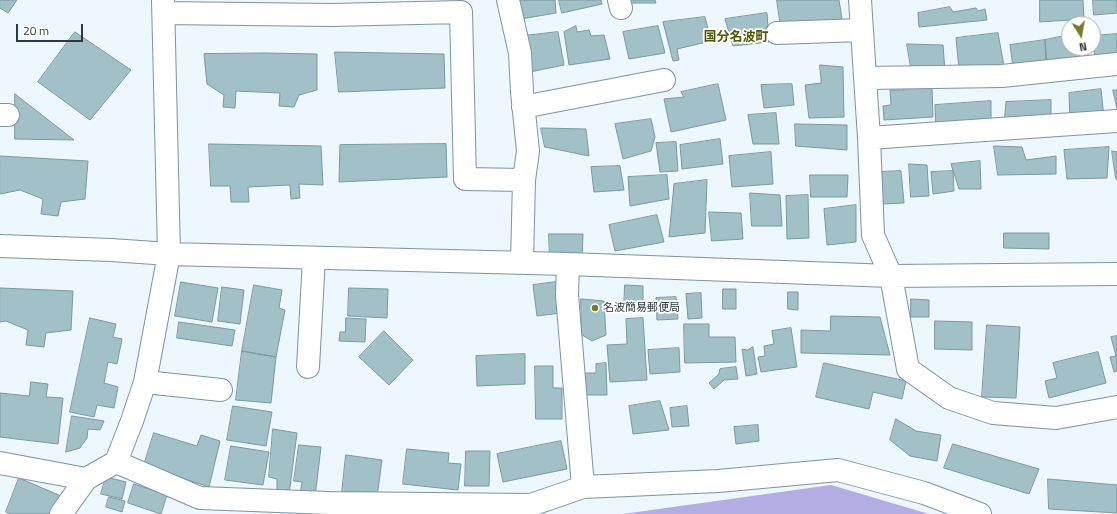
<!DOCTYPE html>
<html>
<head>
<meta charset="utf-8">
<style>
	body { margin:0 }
	#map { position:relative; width:1117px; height:514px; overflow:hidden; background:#edf7fe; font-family:"Titillium Web",sans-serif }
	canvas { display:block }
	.north { position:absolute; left:1061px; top:16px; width:40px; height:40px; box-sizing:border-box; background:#fff; border:1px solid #abafb1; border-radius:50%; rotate:169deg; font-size:11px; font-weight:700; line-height:16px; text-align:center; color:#2d373d }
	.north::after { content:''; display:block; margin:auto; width:14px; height:18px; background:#737d28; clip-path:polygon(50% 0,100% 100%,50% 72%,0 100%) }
	.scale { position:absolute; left:16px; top:24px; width:67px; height:18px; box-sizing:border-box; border:2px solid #2d373d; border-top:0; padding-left:5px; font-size:12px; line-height:14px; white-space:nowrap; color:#2d373d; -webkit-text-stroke:3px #fff; paint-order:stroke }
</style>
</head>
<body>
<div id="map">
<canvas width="1117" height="514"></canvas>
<div class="north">N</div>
<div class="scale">20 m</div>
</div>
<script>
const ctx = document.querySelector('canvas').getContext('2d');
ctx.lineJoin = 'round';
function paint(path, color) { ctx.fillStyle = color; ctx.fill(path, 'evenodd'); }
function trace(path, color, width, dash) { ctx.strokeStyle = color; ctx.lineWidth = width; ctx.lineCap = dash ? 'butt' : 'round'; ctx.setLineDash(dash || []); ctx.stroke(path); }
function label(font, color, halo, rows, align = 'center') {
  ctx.font = font + ' "Titillium Web","Noto Sans JP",sans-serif'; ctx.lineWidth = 3.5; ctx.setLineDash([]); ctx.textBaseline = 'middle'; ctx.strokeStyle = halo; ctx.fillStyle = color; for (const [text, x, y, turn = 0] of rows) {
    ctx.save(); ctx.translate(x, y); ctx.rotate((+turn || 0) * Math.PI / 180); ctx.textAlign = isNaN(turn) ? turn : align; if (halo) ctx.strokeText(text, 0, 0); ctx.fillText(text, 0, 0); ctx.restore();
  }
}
paint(new Path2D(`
	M831 485 929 514H623Z`), '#b2ade3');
const building = new Path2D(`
	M0 0H17L8 13 0 8Z
	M517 0H555L556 13 521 19Z
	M559 0H601L602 4 562 13Z
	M626 0H655L656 3H627Z
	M777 0H839L843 25 781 28Z
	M1040 0H1083L1084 19 1040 22Z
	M1093 0H1117V13L1094 15Z
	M950 7 953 12 976 8 978 11 985 9 987 20 919 27 918 13Z
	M767 13 769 42 733 46 725 19Z
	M705 17 711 41 677 49 679 60 673 61 663 22Z
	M576 26 577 32 589 30 591 36 604 35 610 59 569 65 564 32Z
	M658 26 665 53 629 59 623 32Z
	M75 32 131 70 90 120 38 82Z
	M558 32 564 65 530 72 523 36Z
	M998 33 1004 66 959 69 956 38Z
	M1117 34V60L1096 62 1093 46V36Z
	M1069 35V48H1084L1086 55 1047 62 1045 40Z
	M1045 40 1046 65 1013 67 1010 45Z
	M907 44 943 45 945 71 912 73Z
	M335 52 444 54 445 88 339 92Z
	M265 53 317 54V90L299 95 294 107 279 106 280 93 236 91 235 108 223 107 224 95 207 84 204 54Z
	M820 65 843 67 844 117 809 118 805 85 821 83Z
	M718 84 726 120 671 132 664 99 684 97 681 92Z
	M792 84 794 105 764 108 761 85Z
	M932 87 933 117 884 120 883 106 891 105 890 90H904L903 88Z
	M1101 89 1104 118 1070 122 1069 93Z
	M1113 90H1117V108Z
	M15 94 74 140 15 139Z
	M1051 100V122L1004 125 1006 102Z
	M991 101V124L936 128 935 105Z
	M776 113 779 144H753L748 115Z
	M651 119 655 137 651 151 623 159 615 124Z
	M795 124 847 125V150L796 146Z
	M541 128 586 129 589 156 545 147Z
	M720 139 723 164 682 169 680 145Z
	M676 142 678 171 660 172 656 143Z
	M209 144 321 146 323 185 299 184 300 198 291 199 290 185 248 187 249 202H231L230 186H211Z
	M446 144 447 177 339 182 340 145Z
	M994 146 1022 147 1026 160 1056 156V174L998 175Z
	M1109 147 1107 178 1067 179 1064 150Z
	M1112 151 1117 152V180L1116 179Z
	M771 152 773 184 732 187 729 156Z
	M0 156 88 161 85 199 61 202 58 216 41 214 43 199 20 190 0 194Z
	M980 161 981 189H959L951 164Z
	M909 164 927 165 929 196 911 197Z
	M620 166 624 190 594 192 591 167Z
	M901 171 904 203 882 204 879 172Z
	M953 171 954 191 933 194 931 172Z
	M667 175 669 199 630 206 628 177Z
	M810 175H848L847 197H811Z
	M707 180 705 233 669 237 674 184Z
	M750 193 780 195 782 226H752Z
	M808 195 809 238 787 239 786 196Z
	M856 205V242L827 245 824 209Z
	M709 212 741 213 743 239 712 241Z
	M657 215 664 242 615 251 609 225Z
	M1004 233H1049V249L1004 248Z
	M549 234H583L582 260 550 259Z
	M181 282 218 288 212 322 175 316Z
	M556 282 561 313 537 316 533 285Z
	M254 285 282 290 279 308 285 310 276 357 242 351Z
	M625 285 643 286V312L624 311Z
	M222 287 244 290 240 324 218 321Z
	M0 288 73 291 71 330 46 333 44 347 26 345 28 330 6 321 0 322Z
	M349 288 388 289 387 318 348 316Z
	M723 289H736V309H723Z
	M788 292H798V310L788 309Z
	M701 293 702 318 688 319 686 294Z
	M676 297 678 319 657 320 656 298Z
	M581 299 604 301 606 335 592 341 582 335Z
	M911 299 929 300V317H911Z
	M831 316 880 317 890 355 801 353V330L830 331Z
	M90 318 116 324 113 337 122 339 117 364 108 362 104 383 118 387 114 408 97 405 94 417 70 412Z
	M346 318 366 319 365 342 339 341 340 332H345Z
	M643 318 647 380 610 382 607 345 627 344 626 319Z
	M935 321 972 322V350L935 349Z
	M179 322 235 330 232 346 177 338Z
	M684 324H709V337H735L736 362 685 363Z
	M987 325 1020 327 1016 398 982 397Z
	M791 328 797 367 761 372 758 357 765 356 764 346 774 344 772 331Z
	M384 331 413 360 389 385 359 357Z
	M1117 336V371L1114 372 1110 357 1116 356 1111 337Z
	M753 347 757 374 746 376 742 349 747 350Z
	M679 348 680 372 650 374 648 350Z
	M242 351 276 357 271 403 236 400Z
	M1098 352 1106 383 1049 398 1045 381 1057 378 1053 363Z
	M525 354V384L477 386 476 356Z
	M606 363 607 395H584V373H596V364Z
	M824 363 906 381 902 399 873 392 869 409 816 397Z
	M535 366H553V388H562V419H536Z
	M736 367 738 379 724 380 714 389 709 383 719 374 720 369Z
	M31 382 48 384 46 397 63 398 58 444 0 437V393L29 396Z
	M660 401 669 430 633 434 629 406Z
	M233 406 272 412 266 446 227 440Z
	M687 406 689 426 672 427 670 408Z
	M72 416 104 421 100 430 88 429 87 438 80 448 66 452Z
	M896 419 916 431 941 435 937 461 910 456 890 440Z
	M758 425 759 441 736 444 734 427Z
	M273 429 297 433 289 495 277 492V479L269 477Z
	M154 433 197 446 201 435 220 441 209 487 144 465Z
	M561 441 567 469 503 482 497 454Z
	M953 444 1039 469 1029 494 944 468Z
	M299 445 321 447 315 497 300 495 302 482 294 481Z
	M231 446 269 452 263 485 225 480Z
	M407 449 449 453 448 463 461 464 458 490 403 484Z
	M466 451H490L489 486H465Z
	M346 455 382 460 377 497 342 493Z
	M106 477 126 482 122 499 101 494Z
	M19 478 61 496 53 514H10L6 512Z
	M1048 479 1117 485V513L1049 509Z
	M134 484 167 495 161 514 128 503Z
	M109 497 125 501 122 512 106 507Z`);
paint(building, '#a2c0c8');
trace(building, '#7b989f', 1);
const minor = new Path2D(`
	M508 0 520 53 522 92 528 151 524 180 522 263
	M619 0 621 8
	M860 0 869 138 873 235 891 276 908 369 949 398 993 413 1056 418 1117 407
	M164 13 331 15 461 12 465 179 524 180
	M777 33 862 30
	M865 78 1002 76 1117 64
	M523 107 664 80
	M0 115H8
	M869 138 1117 121
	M0 246 111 250 169 254 568 264 891 276 1117 274
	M568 264 567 295 583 487
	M308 367 314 258
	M145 382 221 390
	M116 462 200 498 329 503 531 505 583 487 718 481 838 470 924 493 980 514
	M0 463 86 479
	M61 514 86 479 116 462 132 421 145 382 169 254 163 0`);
trace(minor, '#7d93a3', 24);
trace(minor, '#fff', 22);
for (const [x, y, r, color] of [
	[595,308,4,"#737d28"]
]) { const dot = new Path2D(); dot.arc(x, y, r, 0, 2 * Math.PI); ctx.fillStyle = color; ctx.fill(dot); trace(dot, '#fff', 1.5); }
label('11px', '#2d373d', '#fff', [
	["名波簡易郵便局",603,308]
], 'left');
label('bold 13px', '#515902', '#fff', [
	["国分名波町",736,38]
]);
</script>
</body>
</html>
